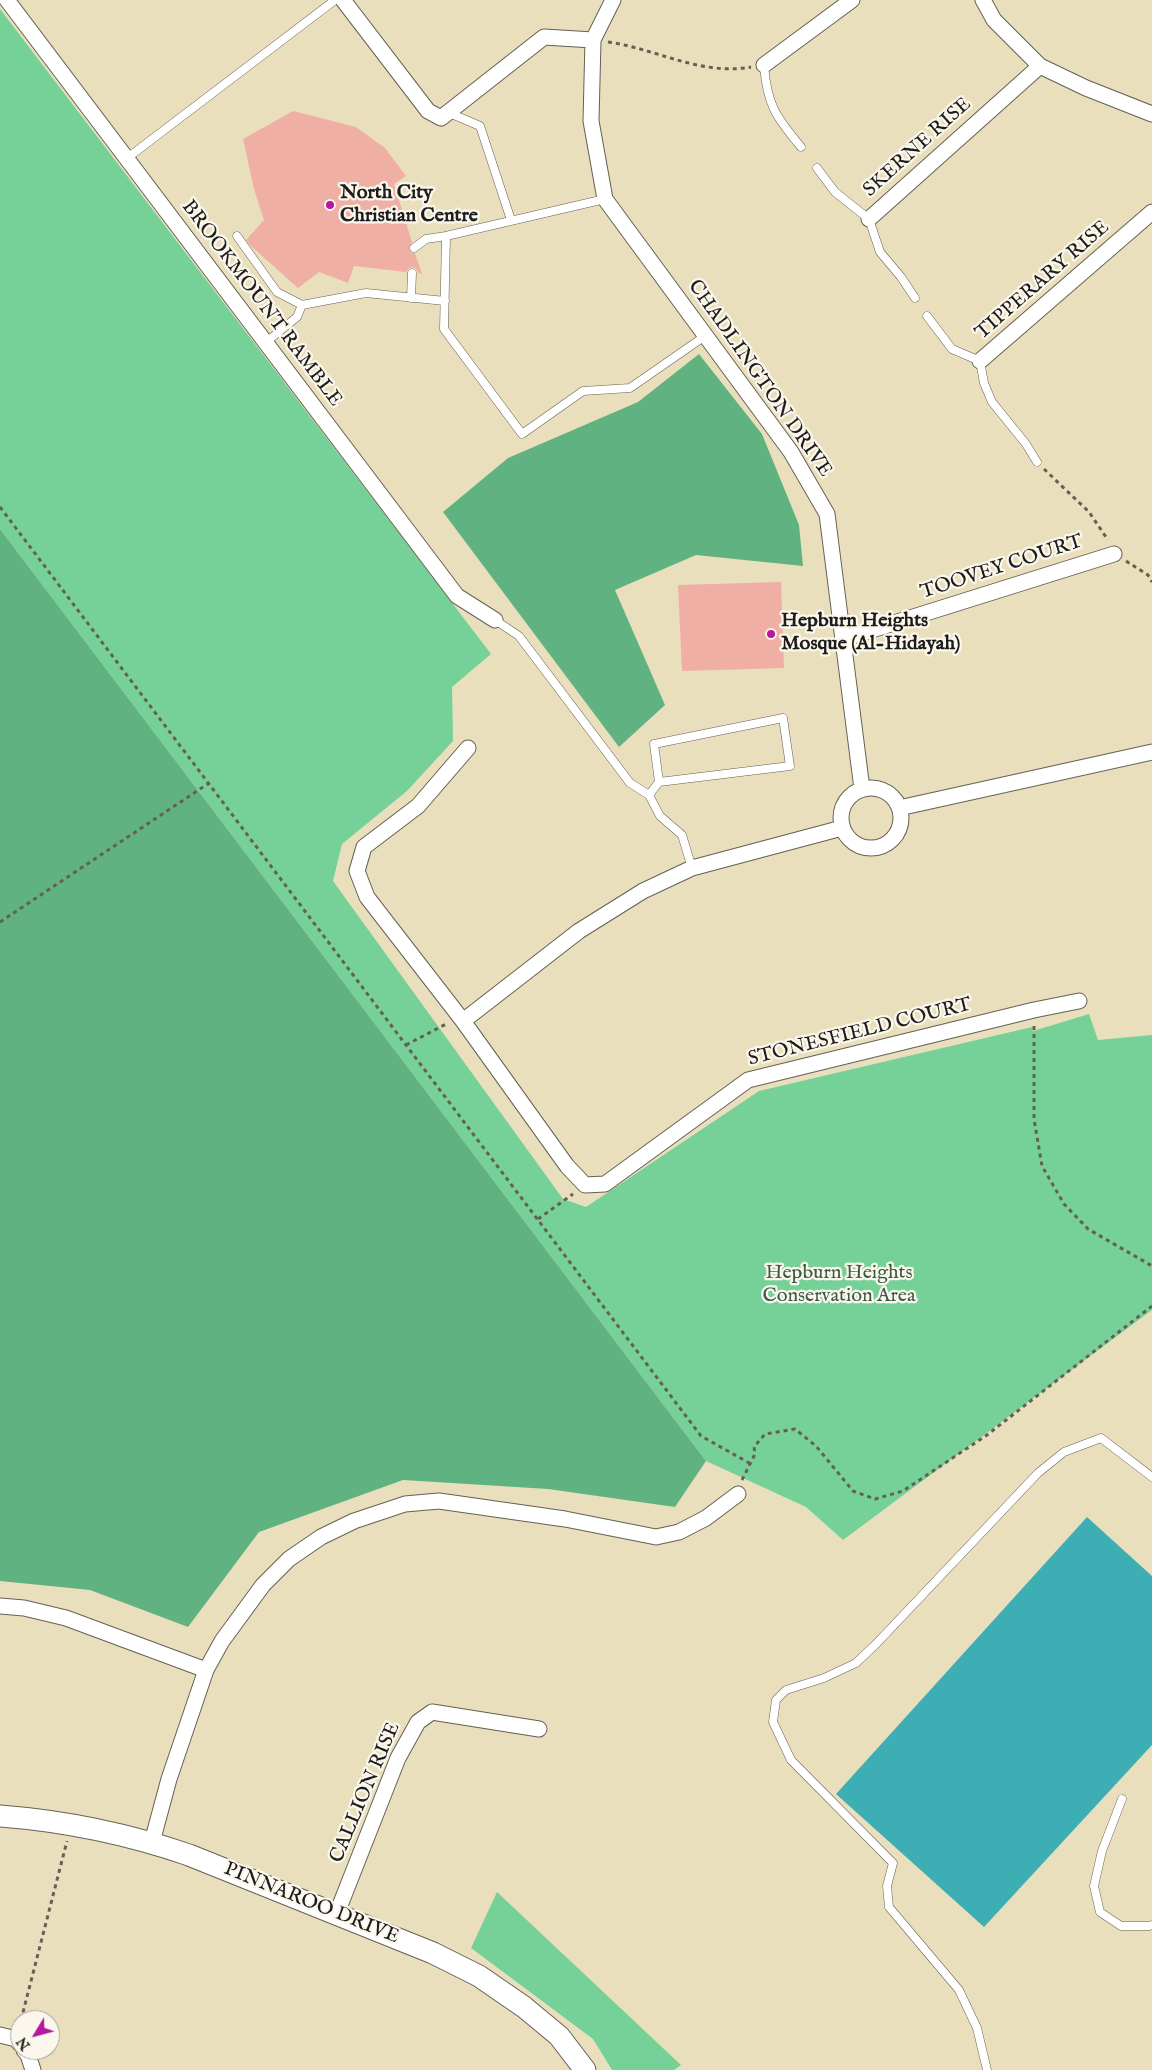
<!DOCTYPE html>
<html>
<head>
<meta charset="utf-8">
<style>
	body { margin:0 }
	#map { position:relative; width:1152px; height:2070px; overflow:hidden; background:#eadfbc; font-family:"IM FELL English",serif }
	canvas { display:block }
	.north { position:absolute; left:10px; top:2010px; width:50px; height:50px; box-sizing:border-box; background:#fbf7ec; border:1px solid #a29f99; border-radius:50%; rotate:233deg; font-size:14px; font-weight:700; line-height:20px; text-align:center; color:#1c1c1c }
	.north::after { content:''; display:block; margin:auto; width:18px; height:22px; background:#b5179e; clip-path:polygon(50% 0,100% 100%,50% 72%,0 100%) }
</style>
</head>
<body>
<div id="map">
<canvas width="1152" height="2070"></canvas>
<div class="north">N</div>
</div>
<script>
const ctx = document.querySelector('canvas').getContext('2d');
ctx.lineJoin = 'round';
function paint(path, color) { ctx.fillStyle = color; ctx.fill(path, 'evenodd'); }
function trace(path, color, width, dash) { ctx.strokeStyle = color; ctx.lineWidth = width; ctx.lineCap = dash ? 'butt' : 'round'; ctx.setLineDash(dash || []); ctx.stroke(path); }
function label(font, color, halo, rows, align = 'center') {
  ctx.font = font + ' "IM FELL English",serif'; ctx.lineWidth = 4.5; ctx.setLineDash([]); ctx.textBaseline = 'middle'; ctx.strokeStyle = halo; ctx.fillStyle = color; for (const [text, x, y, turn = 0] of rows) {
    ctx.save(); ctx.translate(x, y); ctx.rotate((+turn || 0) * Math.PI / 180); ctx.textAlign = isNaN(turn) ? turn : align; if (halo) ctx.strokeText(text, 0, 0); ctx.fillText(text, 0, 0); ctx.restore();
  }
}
paint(new Path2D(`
	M0 9 491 654 452 687 453 741 407 791 342 844 333 881 563 1199 586 1207 759 1091 1032 1027 1033 1031 1089 1014 1098 1040 1152 1035V1310L843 1540 806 1507 706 1461 0 529Z
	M497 1892 681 2065 674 2070H612L593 2039 471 1948Z`), '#76d198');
paint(new Path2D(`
	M699 354 762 434 799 525 803 566 696 555 615 590 665 705 619 747 443 512 508 458 638 402Z
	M0 529 706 1461 675 1507 548 1489 403 1480 259 1532 188 1627 90 1590 0 1581Z`), '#60b380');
paint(new Path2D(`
	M1087 1517 1152 1576V1745L984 1927 836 1794Z`), '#3daeb4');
paint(new Path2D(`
	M293 111 356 127 385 148 406 176 394 184 412 242 409 249 411 253H415L422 274 418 273 417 270 413 267 409 268 406 272 354 266 348 283 319 272 298 288 251 246 246 240 264 220 254 189 243 139Z
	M781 582 784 668 682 671 678 585Z`), '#f0afa4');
const lane = new Path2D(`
	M764 65C767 105 776 117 801 147
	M447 112 480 126 511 220
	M126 159 335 0
	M817 168 835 192 869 219 880 252 901 277 915 298
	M605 199 446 236 444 329 522 434 583 391 630 388 705 336
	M237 236 277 292 302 305
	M414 248 426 239 446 236
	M411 298 412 273
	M927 316 952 349 980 361 984 383 992 402 1026 444 1037 462
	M265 343 297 317 302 305 366 293 445 301
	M495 620 519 636 630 783 649 795 660 816 682 835 692 868
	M649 795 659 782 790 766 783 718 654 744 659 782
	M1122 1799 1102 1851 1094 1886 1100 1912 1121 1926H1149L1152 1925
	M987 2070 977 2028 959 1990 889 1907 887 1886 893 1863 791 1760 773 1722 776 1700 786 1690 824 1678 856 1663 877 1643 1038 1473 1064 1452 1101 1438 1152 1477`);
const street = new Path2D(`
	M7 0 457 596 495 620
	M343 0 428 111 441 118 544 37 593 40 613 0
	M983 0 994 20 1040 66 1086 88 1152 114
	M593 40 591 121 605 199 791 452 827 514 862 789
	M764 65 852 0
	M869 219 1040 66
	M980 361 1152 212
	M843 639 1114 554
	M468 748 418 806 364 847 357 871 367 897 463 1021 567 1166 585 1185 605 1184 748 1080 1034 1010 1079 1001
	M841 818a30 30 0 1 1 60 0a30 30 0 1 1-60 0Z
	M899 808 1152 752
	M463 1021 579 931 643 891 692 868 842 828
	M0 1606 24 1608 66 1618 206 1670
	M152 1842 169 1779 206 1670 222 1641 263 1585 289 1559 321 1537 354 1521 405 1504 439 1501 565 1519 656 1537 679 1532 706 1518 738 1494
	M337 1913 398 1758 418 1722 432 1712 539 1729
	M0 2035 16 2039 20 2044
	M24 2050 28 2055 33 2070`);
const secondary = new Path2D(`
	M0 1816C65 1821 128 1834 189 1855L433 1953 479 1976 524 2007 559 2036 585 2070`);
trace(lane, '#646054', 9);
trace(street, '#646054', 17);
trace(secondary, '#646054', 23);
trace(new Path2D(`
	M608 42C657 49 701 76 751 67
	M1044 469 1089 512 1108 540
	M0 507 701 1436 751 1464
	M1126 561 1148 575 1152 582
	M0 922 209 783
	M1034 1026V1119L1042 1166 1064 1204 1088 1229 1152 1266
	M406 1045 448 1023
	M538 1219 573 1194
	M742 1480 755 1454 754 1447 765 1434 795 1429 816 1446 853 1491 875 1499 903 1491 987 1435 1152 1306
	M21 2020 67 1841`), '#646054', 3, [4, 4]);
trace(lane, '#fff', 8);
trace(street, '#fff', 15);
trace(secondary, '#fff', 21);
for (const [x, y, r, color] of [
	[330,205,5,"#b5179e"],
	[771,634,5,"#b5179e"]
]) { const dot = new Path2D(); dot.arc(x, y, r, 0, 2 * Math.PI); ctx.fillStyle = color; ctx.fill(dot); trace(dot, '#fbf7ec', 2); }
label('20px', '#1c1c1c', '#fbf7ec', [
	["SKERNE RISE",918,148,-42],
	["TIPPERARY RISE",1043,281,-41],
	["BROOKMOUNT RAMBLE",261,304,53],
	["CHADLINGTON DRIVE",759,379,55],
	["TOOVEY COURT",1002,568,-18],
	["STONESFIELD COURT",860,1033,-14],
	["CALLION RISE",366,1793,-67],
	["PINNAROO DRIVE",311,1904,22]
]);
label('bold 20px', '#1c1c1c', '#fbf7ec', [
	["North City",340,194],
	["Christian Centre",340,217],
	["Hepburn Heights",781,622],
	["Mosque (Al-Hidayah)",781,645]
], 'left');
label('20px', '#3c5b47', '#fbf7ec', [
	["Hepburn Heights",839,1274],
	["Conservation Area",839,1297]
]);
</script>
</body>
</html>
